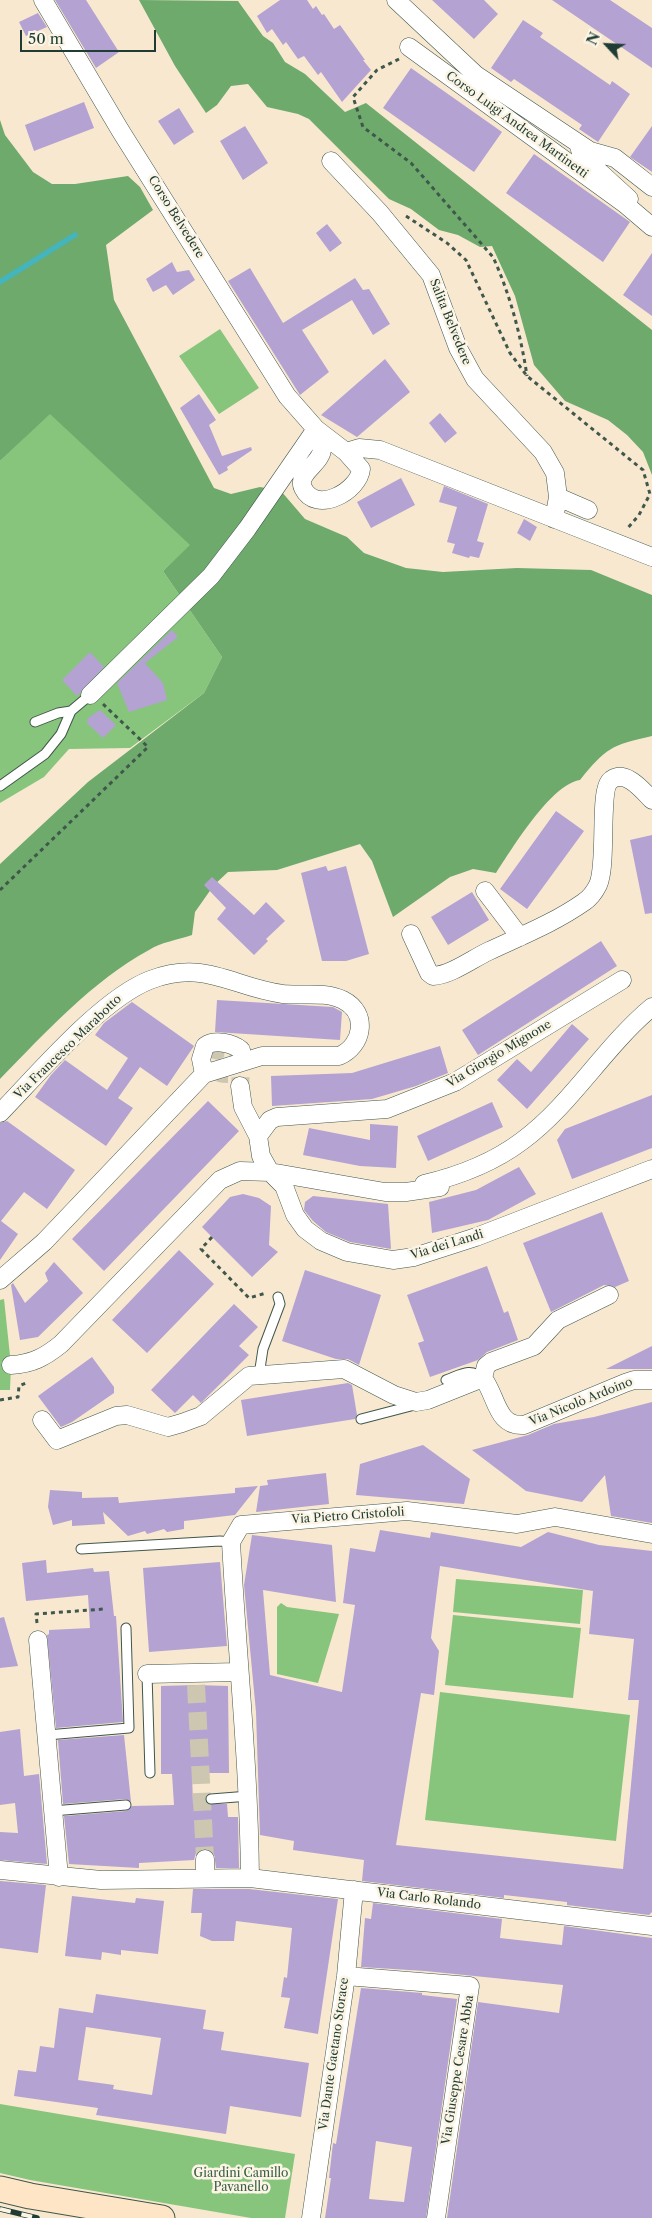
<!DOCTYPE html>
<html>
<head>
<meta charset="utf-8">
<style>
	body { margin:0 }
	#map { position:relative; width:652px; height:2218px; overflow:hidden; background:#f8e8d0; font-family:"Libre Caslon Text",serif }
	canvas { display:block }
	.north { position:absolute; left:582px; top:20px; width:50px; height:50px; -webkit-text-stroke:4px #fcf5e5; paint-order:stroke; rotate:295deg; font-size:14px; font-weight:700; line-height:20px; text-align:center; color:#1f3d34 }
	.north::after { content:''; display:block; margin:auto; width:18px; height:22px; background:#1f3d34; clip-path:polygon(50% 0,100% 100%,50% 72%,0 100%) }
	.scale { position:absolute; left:20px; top:30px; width:136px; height:22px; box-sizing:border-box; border:2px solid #1f3d34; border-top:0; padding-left:6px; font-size:15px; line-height:18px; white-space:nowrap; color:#1f3d34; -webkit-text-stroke:4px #fcf5e5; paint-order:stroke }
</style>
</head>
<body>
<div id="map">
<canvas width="652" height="2218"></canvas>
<div class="north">N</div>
<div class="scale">50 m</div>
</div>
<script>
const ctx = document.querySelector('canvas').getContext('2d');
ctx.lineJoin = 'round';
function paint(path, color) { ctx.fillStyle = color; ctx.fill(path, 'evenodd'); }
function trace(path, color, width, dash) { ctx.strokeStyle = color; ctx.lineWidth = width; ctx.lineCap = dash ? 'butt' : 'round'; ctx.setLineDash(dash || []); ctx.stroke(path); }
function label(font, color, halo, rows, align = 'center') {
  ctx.font = font + ' "Libre Caslon Text",serif'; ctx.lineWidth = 5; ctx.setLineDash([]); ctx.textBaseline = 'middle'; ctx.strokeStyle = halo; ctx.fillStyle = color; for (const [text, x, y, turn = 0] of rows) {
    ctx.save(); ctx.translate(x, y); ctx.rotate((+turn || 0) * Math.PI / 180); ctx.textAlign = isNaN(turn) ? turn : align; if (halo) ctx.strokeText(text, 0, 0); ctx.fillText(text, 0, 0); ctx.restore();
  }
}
paint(new Path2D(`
	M220 329 259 388 219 414 179 356Z
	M50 413 191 545 163 571 222 657 204 693 130 748 69 749 44 777 0 803V461Z
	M4 1299 11 1365 10 1390H0V1300Z
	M456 1579 583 1590 580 1624 453 1612Z
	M281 1603 287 1607 339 1614 318 1683 277 1674V1607Z
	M453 1615 581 1628 573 1698 445 1685Z
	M440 1692 630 1715 616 1841 425 1820Z
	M0 2104 295 2154 285 2218H251L30 2180 0 2173Z`), '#87c57c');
paint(new Path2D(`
	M139 0 238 1 263 36 273 43 285 62 305 74 345 112 366 103 652 330V475L643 452 627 435 608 420 565 401 534 365 515 296 492 246 480 247 458 235 439 230 411 209 389 199 309 119 298 114 267 107 248 84 231 86 217 105 206 113 175 66Z
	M0 120 5 135 33 172 52 184H75L128 176 140 187 153 210 106 245 114 300 214 488 231 494 260 487 281 491 305 519 347 537 364 553 406 568 443 572 517 568 591 570 652 595V736C611 745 606 748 580 780 551 784 512 849 496 873L473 869 450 877 393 917 372 861 360 844 277 870 228 872 214 885 195 912 192 935C178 940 161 942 149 950 92 981 45 1033 0 1079V864L88 782 204 693 222 657 163 571 190 545 50 414 0 461Z`), '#6daa6c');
trace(new Path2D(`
	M0 282 75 235`), '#44b4bd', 5.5);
paint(new Path2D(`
	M55 0H86L119 52 96 68Z
	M280 0H307L313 9 316 6 322 15 324 14 334 29 340 25 365 60H363L371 70 342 102 321 72 318 75 304 56 298 59 286 42 283 45 272 29 267 33 257 16Z
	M432 0H484L498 14 474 39Z
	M552 0H610L652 28V68Z
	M38 13 47 27 26 36 19 22Z
	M523 20 543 33 540 37 610 85 612 81 630 94 598 142 579 129 582 125 514 79 511 82 491 68Z
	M411 68 502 132 474 172 383 108Z
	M84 102 94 128 34 151 25 125Z
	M179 108 194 132 174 145 158 121Z
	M245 126 268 163 243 180 220 141Z
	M652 126V172L630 157Z
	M534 154 630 222 603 262 506 193Z
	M327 224 342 243 330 252 316 233Z
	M652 253V316L623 295Z
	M172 262 177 272 189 270 195 280 173 295 166 285 153 292 146 279Z
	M250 268 283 323 355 278 363 290 369 289 390 324 373 335 352 300 302 330 329 372 300 395 228 281Z
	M385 359 410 392 357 437 321 415Z
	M199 394 216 420 209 425 222 456 251 447 252 450 227 467 228 470 219 475 180 408Z
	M440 413 457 433 445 443 429 423Z
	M401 478 415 505 371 528 357 502Z
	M444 486 488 504 477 541 484 543 479 558 470 556 469 558 452 553 455 544 447 542 457 507 439 502Z
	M524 519 537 527 530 541 517 533Z
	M172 630 178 637 145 663 163 683 167 700 129 712 117 683Z
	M90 652 104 667 77 696 62 680Z
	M100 710 116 725 103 738 87 723 88 718Z
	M556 811 584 831 527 909 500 889Z
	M652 835V913L645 914 630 840Z
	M326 866 328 871 346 866 369 954 346 961H322L301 873Z
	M212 877 254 915 266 902 285 921 266 939 268 941 254 955 217 919 226 908 204 885Z
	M472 892 489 920 448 945 431 917Z
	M601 941 617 966 478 1055 462 1030Z
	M217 1000 333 1007 342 1012 340 1040 215 1032Z
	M132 1002 194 1046 167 1086 140 1067 118 1098 133 1108 106 1146 35 1097 51 1075 65 1060 107 1090 128 1058 95 1035 104 1023Z
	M572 1024 589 1039 527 1109 497 1080 517 1059 531 1072Z
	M440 1046 448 1073 416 1086 372 1099 272 1106 271 1076 352 1073Z
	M652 1095V1148L572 1179 557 1140 565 1129Z
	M208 1101 239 1131 104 1271 72 1239Z
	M492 1102 503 1127 428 1161 417 1136Z
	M7 1121 75 1170 47 1209 24 1192 1 1221 18 1234 0 1260V1123Z
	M370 1124 398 1126 396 1168 360 1166 303 1155 309 1128 370 1140Z
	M519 1167 536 1194 488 1220 432 1233 429 1202 476 1190Z
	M243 1194 259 1198 271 1206 269 1245 278 1252 252 1277 202 1227 230 1197Z
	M313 1196 388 1204 391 1249 350 1242 326 1232 313 1221 304 1210 305 1202Z
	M602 1212 629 1281 615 1287 604 1285 551 1312 523 1243Z
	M179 1250 214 1284 147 1353 112 1320Z
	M54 1262 83 1293 38 1337 20 1340 11 1285 13 1283 25 1303 48 1281 45 1273Z
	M487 1266 504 1313 508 1311 518 1340 487 1352 478 1360 430 1377 418 1343 424 1341 407 1295Z
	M305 1270 381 1295 359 1365 348 1359H336L282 1341Z
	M234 1304 258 1327 239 1346 249 1355 201 1403 193 1395 175 1413 151 1390Z
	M652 1346V1369H606Z
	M92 1357 114 1387V1393L72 1422 61 1427 38 1396Z
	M348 1383 352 1385 357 1415 355 1419 247 1436 241 1400Z
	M652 1402V1523L611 1516 605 1475 582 1502 526 1491 472 1450 528 1435 554 1424 594 1417Z
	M423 1445 470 1479 464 1504 356 1495 360 1464Z
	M326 1473 329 1504 256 1512 260 1486 268 1485 267 1480Z
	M258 1486 235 1515 184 1521V1529L167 1532 164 1529 147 1534 145 1531 128 1536 103 1512 105 1524 72 1526V1520L53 1525 48 1507 50 1490 82 1492V1498L118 1497 119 1503 235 1493V1488Z
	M380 1530 430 1538 431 1532 521 1547 548 1532 599 1545 652 1551V1912L649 1915 567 1905V1902L504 1895V1898L362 1881 364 1860 293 1850 294 1841 260 1835 256 1712 244 1585 252 1535 332 1545 336 1602 263 1590 270 1675 342 1692 355 1605 343 1603 350 1548 375 1552ZM440 1566 593 1591 589 1634 634 1639 628 1700H639L623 1869 396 1845 421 1693 434 1695 439 1651 431 1638Z
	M46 1560 47 1573 93 1568 94 1572 109 1571 114 1616H116L123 1722 56 1728 47 1635 49 1634V1630L90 1628 88 1595 26 1601 22 1563Z
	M220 1562 227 1646 149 1652 143 1568Z
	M4 1617 18 1666 0 1668V1618Z
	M196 1685 228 1686 229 1773H192L193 1804H227L228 1817H238L239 1868H216L214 1854 205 1848 196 1853 194 1860 139 1863V1868L69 1864 64 1816 126 1811 132 1806 174 1805 172 1774H161V1686Z
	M20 1729 24 1776 39 1774 47 1864 0 1860V1832L18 1833 15 1803 0 1805V1732Z
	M124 1735 131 1802 126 1799 63 1804 58 1740Z
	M0 1881 46 1885 38 1953 0 1948Z
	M193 1889H249L338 1899 318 2034 284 2028 290 1998 281 1997 284 1977 287 1978 292 1928 236 1921 234 1941H212L200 1936 202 1913H191Z
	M72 1896 135 1903 136 1898 164 1901 158 1954 121 1950V1955L102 1952 101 1960 65 1956Z
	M373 1903 502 1919 500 1938 562 1945 564 1926 652 1938V2218H447L478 2002 559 2013 563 1985 425 1971 361 1967 365 1918 371 1919Z
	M361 1988 422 1993V1995L457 1999 426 2218H325L331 2178H329L333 2143 336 2144ZM376 2141 412 2147 404 2202 369 2199Z
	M96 1994 206 2010 203 2029 224 2032 221 2050 309 2063 301 2117 230 2106 226 2134 96 2115 98 2108 14 2096 18 2070 36 2072 40 2046 54 2048 59 2008 93 2013ZM86 2027 161 2038 152 2095 113 2089 114 2085 78 2080Z`), '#b4a2d2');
trace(new Path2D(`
	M228 1074C223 1074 218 1074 214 1069 198 1049 246 1029 240 1086
	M196 1685 205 1859`), '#cdc6b1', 18, [18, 9]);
const lane = new Path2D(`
	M35 722 58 713 71 711
	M0 786 45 754 61 734 71 711 90 695
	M259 1375 263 1349 280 1304 278 1297
	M446 1380C460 1375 470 1367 483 1378
	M361 1419 411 1406 414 1404
	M81 1549 220 1541 231 1542
	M147 1674 150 1773
	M47 1735 129 1728 126 1628
	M211 1799 249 1796
	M52 1811 126 1805`);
const street = new Path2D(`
	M43 0 120 130 287 396 316 429 346 452 359 448 380 450 652 557
	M396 0 476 75 590 151 615 158 652 187
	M409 47 625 204 629 199 582 156 578 143
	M331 161 380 213 431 275 458 348 475 379 543 452 555 473 558 497 554 519
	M625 204 652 227
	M316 429C318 435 322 442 322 448 323 463 296 473 303 488 316 515 359 491 361 469L346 452
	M558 497 588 510
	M90 695 211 576 247 529 316 429
	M485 891 520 937
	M411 934 429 973 433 976C451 975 472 959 489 951 521 936 554 923 584 902 590 898 595 891 598 885 608 863 598 789 611 780 626 769 643 791 652 800
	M240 1086 243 1107 258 1136 261 1156 270 1172
	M0 1113C38 1074 101 999 150 980 206 959 231 987 283 994 302 996 325 991 343 1000 369 1013 363 1046 339 1056H262L204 1074
	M258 1136 270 1120 277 1117 387 1109 455 1082 622 980
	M424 1184C458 1176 494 1162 522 1141 572 1104 604 1047 652 1007
	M440 1187 406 1192H385L270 1172 284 1186 295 1215 305 1229 321 1241 347 1252 393 1260 414 1257 476 1237 652 1169
	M0 1280 44 1242 204 1074 201 1059 205 1046C215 1039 232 1043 241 1050
	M11 1365C32 1364 45 1357 61 1344L220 1180 240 1171 270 1172
	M483 1378 486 1366 491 1362 534 1346 558 1320 609 1295
	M42 1420 57 1440 116 1416 127 1415 168 1427 182 1423 201 1416 249 1376 344 1369 394 1395 416 1402 428 1400 483 1378C497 1396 496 1427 524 1425L625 1383 634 1380H652
	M38 1640 59 1877
	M147 1674 238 1672
	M205 1859V1878
	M0 1870 101 1880 250 1878 652 1926
	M250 1878C249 1766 237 1654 231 1542L241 1525 407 1511 517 1524 555 1517 652 1534
	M346 1976 470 1986 436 2218
	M311 2218 346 1976 354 1890`);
const secondary = new Path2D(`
	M0 2189 30 2196 162 2218`);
trace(lane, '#40574b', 11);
trace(street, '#40574b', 19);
trace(secondary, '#40574b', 27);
trace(new Path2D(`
	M399 59 377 70 353 97 363 127 411 163 493 257C510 294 521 336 527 376
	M406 216 447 243 466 260 510 353 527 376 643 470 650 494 639 515 627 529
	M0 890 148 747 103 704
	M212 1237 201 1249 249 1298 266 1293
	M0 1400 18 1397 19 1386 26 1383 25 1381
	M37 1623 36 1614 104 1609`), '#40574b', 3, [4, 4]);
trace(lane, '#fff', 9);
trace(street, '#fff', 18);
trace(secondary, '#fee5c5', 25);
const rail = new Path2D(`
	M0 2209 37 2218`);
trace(rail, '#1f3d34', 5.5);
trace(rail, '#fcf5e5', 4, [11]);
label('12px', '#1f3d34', '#fcf5e5', [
	["Corso Luigi Andrea Martinetti",517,125,36],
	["Corso Belvedere",176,217,58],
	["Salita Belvedere",450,322,68],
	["Via Francesco Marabotto",68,1047,-44],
	["Via Giorgio Mignone",499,1054,-31],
	["Via dei Landi",447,1245,-17],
	["Via Nicolò Ardoino",581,1402,-22],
	["Via Pietro Cristofoli",348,1516,-4],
	["Via Carlo Rolando",429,1899,7],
	["Via Dante Gaetano Storace",334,2054,-82],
	["Via Giuseppe Cesare Abba",458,2070,-81]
]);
label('12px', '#395f46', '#fcf5e5', [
	["Giardini Camillo",241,2174],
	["Pavanello",241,2188]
]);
</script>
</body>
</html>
